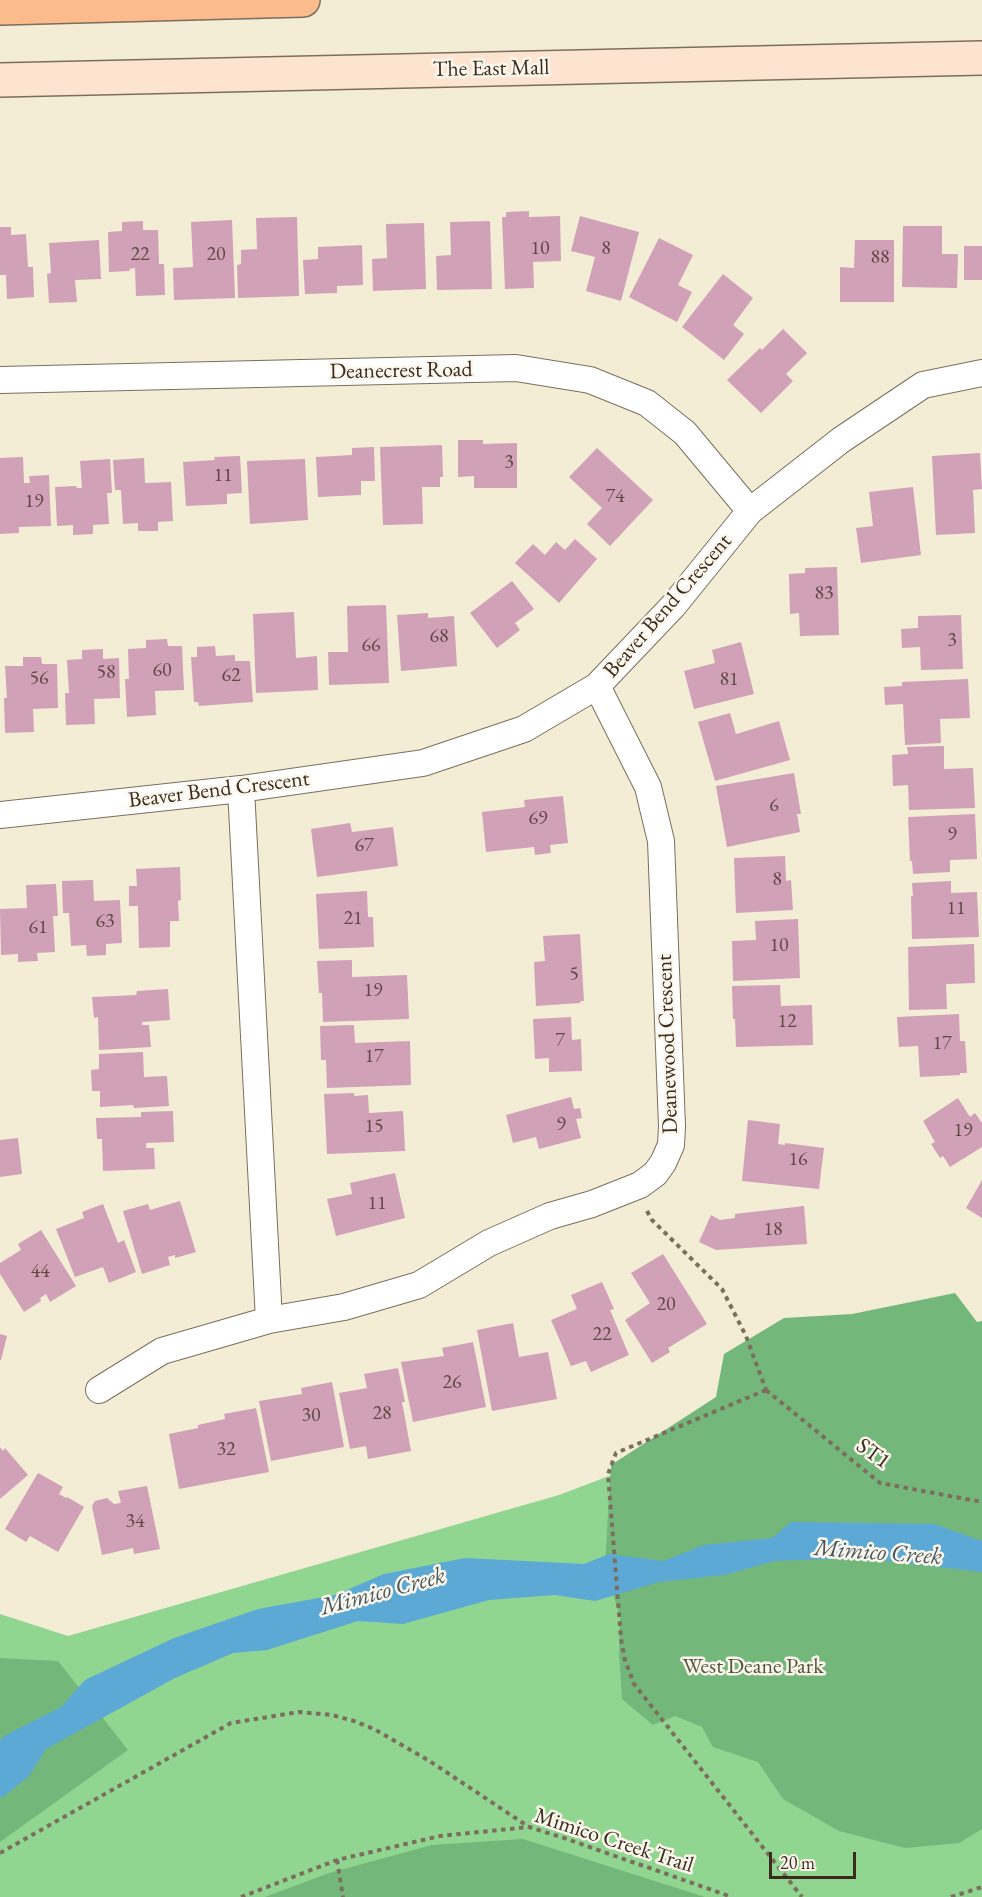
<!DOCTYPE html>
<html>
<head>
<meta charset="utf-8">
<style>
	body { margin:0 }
	#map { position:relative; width:982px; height:1897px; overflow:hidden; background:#f3edd6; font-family:"EB Garamond",serif }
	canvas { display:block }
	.scale { position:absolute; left:769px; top:1852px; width:87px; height:27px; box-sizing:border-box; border:3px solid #3b2a1e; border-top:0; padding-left:8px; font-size:18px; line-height:21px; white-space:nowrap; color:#3b2a1e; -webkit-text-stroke:4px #fbf7ec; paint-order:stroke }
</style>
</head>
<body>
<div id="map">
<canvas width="982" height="1897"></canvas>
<div class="scale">20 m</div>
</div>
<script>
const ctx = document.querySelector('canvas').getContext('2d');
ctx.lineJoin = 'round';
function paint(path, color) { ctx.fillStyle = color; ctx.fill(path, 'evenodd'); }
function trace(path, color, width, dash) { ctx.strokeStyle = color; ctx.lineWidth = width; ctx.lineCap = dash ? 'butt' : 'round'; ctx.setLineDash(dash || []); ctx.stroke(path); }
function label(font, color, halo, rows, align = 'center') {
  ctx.font = font + ' "EB Garamond",serif'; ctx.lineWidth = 5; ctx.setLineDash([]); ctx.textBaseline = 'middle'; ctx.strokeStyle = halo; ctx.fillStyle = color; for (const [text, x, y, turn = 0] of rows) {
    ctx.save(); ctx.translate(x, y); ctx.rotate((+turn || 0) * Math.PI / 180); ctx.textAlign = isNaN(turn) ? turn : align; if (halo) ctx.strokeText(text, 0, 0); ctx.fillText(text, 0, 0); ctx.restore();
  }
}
paint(new Path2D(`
	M982 1358V1897H0V1614L68 1636 559 1495 888 1370Z`), '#90d690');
paint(new Path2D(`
	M955 1293 977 1322 982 1321V1829L959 1843 905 1848 839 1831 783 1799 758 1762 713 1747 702 1727 675 1716 653 1725 622 1699 619 1653 620 1617 605 1565 611 1465 716 1397 724 1354 784 1318 852 1314Z
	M0 1658 58 1661 128 1750 0 1842Z
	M523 1839 705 1897H265L329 1873 432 1845Z`), '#74b77a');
paint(new Path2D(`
	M791 1522 934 1524 982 1541V1572L860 1558 774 1561 725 1575 659 1582 595 1601 555 1595 489 1600 403 1624 358 1621 267 1650 233 1653 175 1678 46 1749 29 1776 3 1797H0V1741L4 1736 61 1707 85 1680 174 1638 258 1609 335 1595 384 1574 465 1558 584 1564 609 1554 663 1561 704 1545 772 1538Z`), '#5ca9d5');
paint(new Path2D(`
	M529 211V217L560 216 561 261 533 262 534 288 505 289 502 217H506V212Z
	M580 216 639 232 621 301 586 291 595 257 571 251Z
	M297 217 299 296 238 298 237 265 241 264V250L257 249 256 218Z
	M232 220 235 298 174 300 173 268 193 267 191 222Z
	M143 221V230H158L159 264H164L165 295 136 296 135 268 129 269 130 271 109 272 108 232 122 231V222Z
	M490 221 492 289 437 290 436 256 451 255 450 222Z
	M424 223 426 289 373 291 372 259 387 258 386 224Z
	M903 226H942V254H958L957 288 902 287Z
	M0 227H11V235L26 234 28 267H33L34 297 7 299 6 275H0Z
	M659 238 693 255 678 285 692 292 677 322 629 297Z
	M99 240 101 279 75 280 77 302 49 303 47 274 51 273 49 243Z
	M855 240H894V302H840V267L854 268Z
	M362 245 363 285 337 286V293L305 294 303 260 318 259V247Z
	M964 246H982V280H964Z
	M723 274 753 298 733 325 744 334 724 360 682 327Z
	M783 329 807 353 786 374 793 381 761 413 727 380 760 348 762 350Z
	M458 440H483V444L517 443V488H474V476L458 477Z
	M442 445 443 477H440V487H422L423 524 383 525 380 447Z
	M374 447 375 481H361V495L318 497 316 457 352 455V448Z
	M597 448 653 500 610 546 587 524 602 508 569 477Z
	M980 453 982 489 973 490 975 533 936 535 932 456Z
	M240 456 242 493 227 494V504L186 506 183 462 215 460 214 457Z
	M23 457 24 483H30L29 476 49 475 51 526 19 527V533L0 534V458Z
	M144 458 145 483 171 482 173 521 158 522V531H138V523L123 524 121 490H115L113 460Z
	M110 459 112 493H107L109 524 93 525V534L73 535V525L57 526 55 487 76 486 77 488H82L80 461Z
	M305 459 308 520 250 524 247 461Z
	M913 487 921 555 861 563 856 528 873 526 869 492Z
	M575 539 597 559 559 603 515 563 533 544 545 555 556 542 565 550Z
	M837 567 839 635 800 636 799 613 790 614 789 574 805 573V568Z
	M512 581 534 609 515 623 520 630 497 648 470 613Z
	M386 605 389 683 329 685 328 652H348L347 606Z
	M294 612 296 658 317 656 318 690 256 693 253 614Z
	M428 613V618L454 616 457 666 401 671 397 615Z
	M961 615 963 669 921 670 920 647 902 648 901 629 918 628V616Z
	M167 639 168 646H182L184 690 155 691 156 715 127 717 125 679H129L128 649 146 648V640Z
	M741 642 754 694 694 709 684 671 715 663 712 650Z
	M215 646 216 656 235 655V661H250L253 702 199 706 198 702H194L191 657H197V647Z
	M103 649V659L119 658 120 698 94 699 95 724 66 725 65 693H69L67 660 82 659V650Z
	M23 657H41L42 664H57L58 708 33 709 34 732 5 733 4 698H7L5 666H23Z
	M968 679 970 718 940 719 941 743 905 745 903 704 885 705 884 687 902 686V682Z
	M730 713 736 734 779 721 790 760 715 781 698 722Z
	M944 746V769L973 768 975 808 909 810 908 785 893 786 892 755 908 754 907 747Z
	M794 773 801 814H797L800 832 727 847 716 786Z
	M563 796 568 843 550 845 551 853 535 855 534 847 486 852 482 812 525 807 524 800Z
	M975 814 977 859 950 860V872L913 874 912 861H910L908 817Z
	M350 823 352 832 393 827 398 866 317 877 311 829Z
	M785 856 786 881 791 880 793 910 736 913 734 858Z
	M180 867 181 900 178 901 179 921H170V947L139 948 138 906H129V886H137L136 869Z
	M93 880 94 901 120 900 122 943 106 944V955L87 956 86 945 71 946 69 913H63L62 881Z
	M951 881V893L977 892 979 937 912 939 911 896H913L912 883Z
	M56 884 58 916H53L55 952 37 953 38 961 18 962V954L1 955 0 909 27 908 26 885Z
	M367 891 368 917H373L374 947 319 949 316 894Z
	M798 919 800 978 733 981 732 941 756 940 755 921Z
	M580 934 584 1001H581L580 1003 536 1006 534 962 545 961 543 936Z
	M974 944 975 983 946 984 947 1009 909 1010 908 947Z
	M352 960V977L407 975 409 1019 323 1022 322 993H319L317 961Z
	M780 985 781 1006 812 1005 813 1045 736 1047 735 1019H733L732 986Z
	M168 989 170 1020 142 1022V1025H149L151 1047 99 1050 98 1017 94 1018 92 997 136 995 137 991Z
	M959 1014 960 1041H965L967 1073H960V1075L920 1077 918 1046 899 1047 897 1017Z
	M571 1017 572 1040 581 1039 582 1071 549 1072V1058L535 1059 533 1019Z
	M354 1025 355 1043 410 1041 411 1085 327 1088 326 1060H321L320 1026Z
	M143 1052 144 1077 167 1076 169 1106 134 1108 133 1105 100 1107V1091H92L91 1070 99 1069V1054Z
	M354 1093V1096L368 1095 369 1113 403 1111 405 1151 327 1154 324 1094Z
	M571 1097 574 1109 580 1108 582 1118 576 1119 581 1138 539 1149 536 1137 513 1143 506 1115Z
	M958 1098 970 1117 975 1113 982 1123V1147L950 1167 943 1156 940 1158 931 1144 935 1142 923 1121Z
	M173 1111 174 1142 146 1143V1148H154L155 1169 103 1171 102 1139H97L96 1118 141 1117V1112Z
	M748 1120 780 1124 778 1144 785 1145V1143L824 1148 819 1189 742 1181Z
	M18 1138 22 1174 0 1177V1140Z
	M395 1173 405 1218 336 1236 327 1199 352 1194 350 1183Z
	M982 1180V1218L966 1208Z
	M180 1201 196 1252 175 1258V1255L168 1257 170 1265 142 1274 123 1211 148 1204 150 1210Z
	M103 1204 118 1243 124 1240 136 1272 109 1283 103 1267 75 1277 56 1229 84 1218 82 1212Z
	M804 1206 807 1244 716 1250 699 1242 711 1215 720 1220 735 1218V1214Z
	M41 1230 76 1286 50 1302 46 1294 40 1298 41 1301 24 1312 0 1274V1263L21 1250 18 1244Z
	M663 1254 707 1324 668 1348 670 1352 652 1363 625 1320 650 1303 631 1273Z
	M602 1282 614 1309 610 1310 629 1355 591 1372 586 1361 571 1366 551 1320 577 1309 571 1295Z
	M513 1323 519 1357 548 1352 557 1399 492 1411 477 1330Z
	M0 1334 7 1336 1 1360H0Z
	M473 1342 486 1407 413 1422 401 1362 444 1356 442 1348Z
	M398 1368 405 1402H402L411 1451 368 1459 366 1446 350 1449 339 1393 367 1388 364 1374Z
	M332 1382 344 1447 271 1461 259 1401 302 1394 301 1388Z
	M256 1408 269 1472 179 1489 169 1434 198 1428V1425L225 1419 224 1414Z
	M0 1447 3 1451 5 1448 28 1475 0 1499Z
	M38 1473 63 1487 59 1494 66 1498 67 1497 84 1507 58 1552 30 1536 26 1542 5 1529Z
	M147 1486 160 1549 134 1554 133 1548 102 1555 92 1506 95 1501 107 1498 114 1504 121 1503 118 1491Z`), '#d1a1b8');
const minor = new Path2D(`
	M0 380 516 368 590 380 647 403 685 433 750 511
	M241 789 269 1320
	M0 815 241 789 423 763 524 729 597 686 674 605 750 511 841 440 923 385 982 373
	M99 1390 162 1351 269 1320 344 1307 419 1285 489 1243 550 1216 592 1204 640 1185 655 1174 663 1163 671 1145 672 1126 661 841 648 787 597 686`);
const secondary = new Path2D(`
	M0 80 982 58`);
const motorway = new Path2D(`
	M0 8 303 0`);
trace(minor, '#7b6e5e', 28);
trace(secondary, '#7b6e5e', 36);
trace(motorway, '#7b6e5e', 36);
trace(new Path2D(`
	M647 1211 652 1220 722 1289 746 1336 766 1390
	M766 1390 616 1453 608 1474 621 1639 625 1660 634 1684 802 1897
	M766 1390 880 1483 982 1502
	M0 1853 231 1723 299 1712 332 1715 354 1721 374 1729 428 1760 529 1827
	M337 1860 343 1897
	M241 1897 337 1860 440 1836 529 1827 564 1838 732 1897
	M951 1897 982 1887`), '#7b6e5e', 4, [4.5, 4.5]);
trace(minor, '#fff', 26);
trace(secondary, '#fde4d1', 33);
trace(motorway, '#fbbb8c', 33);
label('20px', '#604844', null, [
	["10",540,249],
	["8",606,249],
	["22",140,255],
	["20",216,255],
	["88",880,258],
	["3",509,463],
	["11",223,476],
	["74",615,497],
	["19",34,502],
	["83",824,594],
	["68",439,637],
	["3",952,641],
	["66",371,646],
	["60",162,671],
	["58",106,673],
	["62",231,676],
	["56",39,679],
	["81",729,680],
	["6",774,806],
	["69",538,819],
	["9",952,835],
	["67",364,846],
	["8",777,880],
	["11",956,909],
	["21",353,919],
	["63",105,922],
	["61",38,928],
	["10",779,946],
	["5",574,975],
	["19",373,991],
	["12",787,1022],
	["7",560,1041],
	["17",942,1044],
	["17",374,1057],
	["9",561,1125],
	["15",374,1127],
	["19",963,1131],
	["16",798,1160],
	["11",377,1204],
	["18",773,1230],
	["44",40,1272],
	["20",666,1305],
	["22",602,1335],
	["26",452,1383],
	["28",382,1414],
	["30",311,1416],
	["32",226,1450],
	["34",135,1522]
]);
label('22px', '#3b2a1e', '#fbf7ec', [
	["The East Mall",491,69,-1],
	["Deanecrest Road",401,371,-1],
	["Beaver Bend Crescent",668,606,-49],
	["Beaver Bend Crescent",219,790,-7],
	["Deanewood Crescent",668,1044,-92],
	["ST1",873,1454,36],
	["Mimico Creek Trail",614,1841,18]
]);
label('22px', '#50553a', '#fbf7ec', [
	["West Deane Park",753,1667]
]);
label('italic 24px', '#47565e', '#fbf7ec', [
	["Mimico Creek",878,1553,4],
	["Mimico Creek",383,1592,-15]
]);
</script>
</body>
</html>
